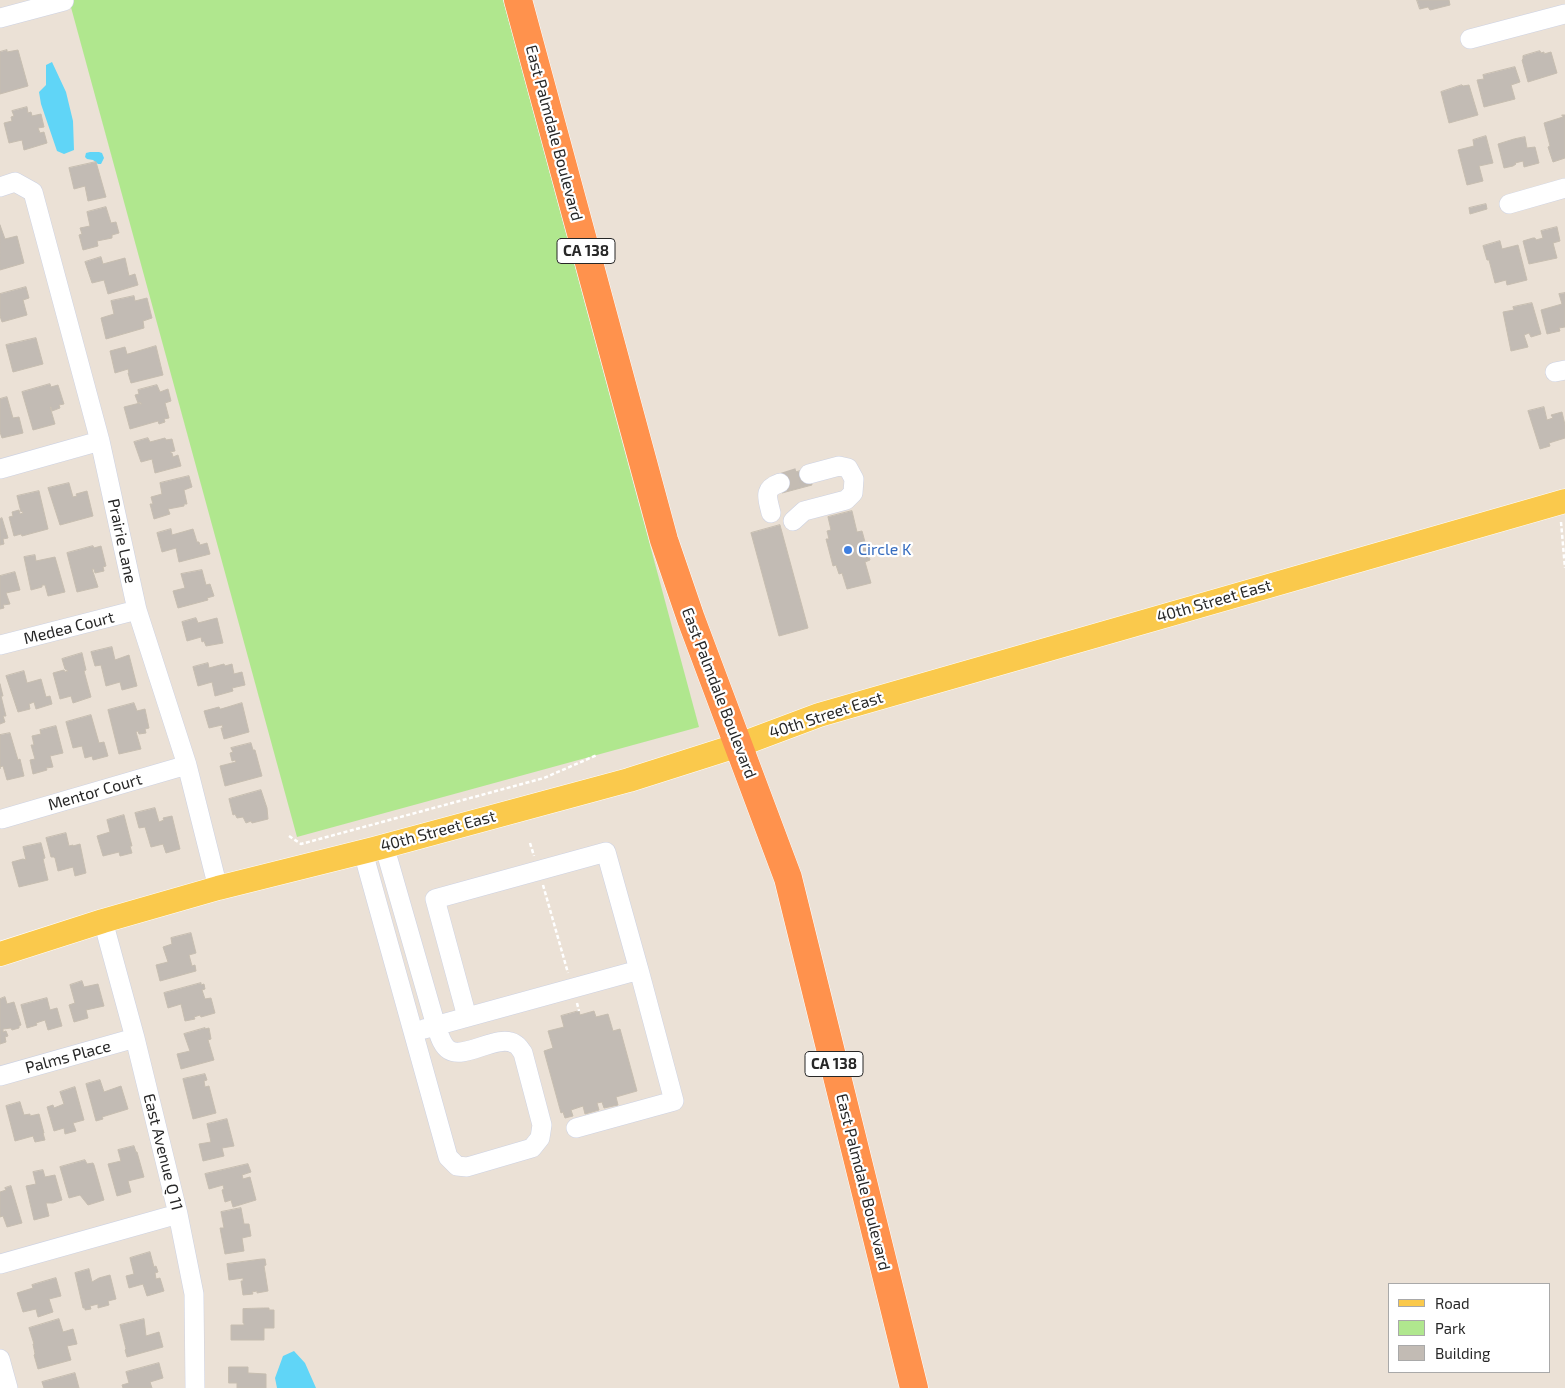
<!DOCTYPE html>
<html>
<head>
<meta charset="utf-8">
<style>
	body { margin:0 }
	#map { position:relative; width:1565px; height:1388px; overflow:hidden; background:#ebe1d6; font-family:"Exo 2",sans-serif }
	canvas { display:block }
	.legend { position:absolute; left:1388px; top:1283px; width:162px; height:90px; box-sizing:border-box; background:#fff; border:1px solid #a9a9a9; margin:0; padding:6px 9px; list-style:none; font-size:15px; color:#272727 }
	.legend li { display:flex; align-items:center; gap:10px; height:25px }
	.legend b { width:25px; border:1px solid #a9a9a9 }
</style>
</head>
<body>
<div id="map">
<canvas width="1565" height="1388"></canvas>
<ul class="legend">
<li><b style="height:6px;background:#fac94c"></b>Road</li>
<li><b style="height:14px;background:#b0e78e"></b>Park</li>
<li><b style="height:14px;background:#c2bbb4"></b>Building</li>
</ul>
</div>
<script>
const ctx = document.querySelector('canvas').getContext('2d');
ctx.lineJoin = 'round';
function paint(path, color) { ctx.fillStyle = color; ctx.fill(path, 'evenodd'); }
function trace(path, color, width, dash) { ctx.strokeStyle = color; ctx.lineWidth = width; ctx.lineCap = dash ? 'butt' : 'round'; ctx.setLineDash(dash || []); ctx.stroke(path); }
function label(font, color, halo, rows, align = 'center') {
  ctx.font = font + ' "Exo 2",sans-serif'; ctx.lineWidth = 4.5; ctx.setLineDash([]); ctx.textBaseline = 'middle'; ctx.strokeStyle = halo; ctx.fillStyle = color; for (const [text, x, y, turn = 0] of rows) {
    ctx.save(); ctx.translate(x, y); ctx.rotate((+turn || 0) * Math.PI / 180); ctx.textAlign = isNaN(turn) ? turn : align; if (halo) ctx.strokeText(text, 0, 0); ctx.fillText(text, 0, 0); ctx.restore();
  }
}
paint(new Path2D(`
	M69 0H503L699 727 297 837Z`), '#b0e78e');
paint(new Path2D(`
	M52 62 66 92 73 121 74 150 64 154 57 151 41 104 39 92 46 85V65Z
	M90 152H99L102 153 104 158 101 164H98L93 160 87 159 85 157 86 153Z
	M294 1351 305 1363 316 1388H277L275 1378 283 1356Z`), '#60d5f7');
const building = new Path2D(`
	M1417 0H1449L1450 5 1430 10 1428 7 1420 9Z
	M7 50V52L18 50 28 86 0 94V52Z
	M1540 51 1541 53 1544 52V54L1551 52 1557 73 1528 82 1522 60 1523 59V56Z
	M1515 67 1520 82 1511 85 1515 99 1484 107 1477 80 1484 79 1483 75Z
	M1462 85 1463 86 1469 85 1478 115 1449 123 1441 92Z
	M27 107 28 113 31 112 32 116 41 114 44 127 38 128 40 133 44 132 47 143 24 150 22 140 9 143 4 123 12 121 11 117 14 116 12 111Z
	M1562 115H1565V158L1553 162 1548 147 1550 146 1544 123 1563 117Z
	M1486 136 1493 163 1479 166 1483 181 1467 185 1458 150 1474 146 1473 140Z
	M1525 137 1527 148 1535 147 1539 163 1524 167 1523 161 1515 163 1516 164 1513 166 1504 168 1498 144 1514 139Z
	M96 162 106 197 88 201 85 186 74 189 69 168Z
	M1486 204 1487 209 1470 214 1469 208Z
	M106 207 111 223 116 222 119 233 112 235V238L97 241 98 246 83 250 79 235 82 234 80 228 90 226 87 212Z
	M0 225 5 239 17 236 24 263 0 270Z
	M1557 227 1560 241 1553 243 1557 258 1529 264 1523 241 1533 238H1535L1536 240 1543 238 1541 231Z
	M1500 241 1502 249 1518 245 1527 280 1507 285 1506 280 1495 283 1489 260H1487L1483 246Z
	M101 257 103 264 125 258 129 276 135 274 138 285 108 294 104 280 92 283 85 262Z
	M26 287 29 298 23 300 27 315 2 322 0 316V294Z
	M1565 293V327L1559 328 1560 331 1547 334 1541 310 1562 304 1559 294Z
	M134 296 135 301 147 298 152 318 143 321 144 328 106 339 101 318 114 314 111 301Z
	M1532 303 1541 334 1531 337 1529 333 1524 335 1528 347 1511 351 1503 312 1514 310 1513 307Z
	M36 338 43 364 13 372 6 345Z
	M156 346 163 375 131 383 128 373H129L128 369 115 373 110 351 125 347 127 354Z
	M50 384 51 387 58 385 64 404 59 405 60 408 52 411 51 407H50L55 424 33 430 22 392Z
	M157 385 160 392 168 389 171 401 165 403 169 418 164 419 165 422 159 424 158 421 130 429 124 407 140 403V404H142L140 402 138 403 135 395 139 394 138 390Z
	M7 397 13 418 19 417 23 433 2 438 0 432V399Z
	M1544 407 1547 420 1553 418 1551 415 1562 412 1565 425V438L1549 443 1550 446 1540 449 1528 411Z
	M148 438 150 442 165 438 166 440 172 439 175 451 170 452 171 453H172L173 457 178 455 181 466 155 473 152 459 141 462 134 442Z
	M808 469 812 485 782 493 778 477Z
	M189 476 192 487 184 490 187 504H184V506L168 509 170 514 154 519 150 504H153L151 497 162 494 160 483Z
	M69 483 73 497 77 496 76 494 87 491 93 516 60 525 48 488Z
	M39 491 48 529 22 536 21 534 14 536 9 517 13 516 12 512 19 510 20 514 23 513 22 511 21 512 17 496Z
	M852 511 857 532 862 531 870 560 865 562 871 583 847 589 842 573 839 574 836 565 833 566 826 539H829L827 531 831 530 828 517Z
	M2 518 8 538 3 539 4 544 0 545V519Z
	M780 525 808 628 779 636 751 533Z
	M171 529 172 535 193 529 197 542H199L200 545 207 543 210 554 179 562 176 548 162 552 157 533Z
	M93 546 94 548 101 546 106 566 103 567 104 571 95 573 94 569H92L98 587 77 592 67 553Z
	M35 555 36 561 55 557 65 592 48 596 45 585H42V587L31 590 24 557Z
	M202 570 206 585 210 584 214 596 207 598 208 600 178 608 173 591 185 588 181 574Z
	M15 572 20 590 6 593 10 604 3 605 4 608 0 609V576Z
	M196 618 198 623 217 618 223 643 206 646 204 641 202 642 201 637 187 641 182 622Z
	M112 647 115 660 129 655 137 686 122 690 120 682 106 686 101 665 95 666 91 652Z
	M82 653 86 670 84 671 91 697 73 703 71 696 60 699 53 673 64 670 65 672 68 671 65 669 62 659Z
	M208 663 209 668 224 664 225 666 232 664 234 674 242 672 245 685 232 688 233 691 215 696 212 682 198 686 193 667Z
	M24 671 27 683 41 679 46 697 50 696 52 704 36 709 34 702 29 704 30 709 18 712 6 676Z
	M0 684 3 696H1L6 716H3L5 722 0 724Z
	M134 703 137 711 145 709 149 728 145 729 146 733 139 734 138 731 136 732 141 749 119 754 108 710Z
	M242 703 249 732 224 739 221 728H223L222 725 209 728 204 711 219 707 220 709Z
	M91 715 99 743 104 742 108 756 93 760 92 756 85 758 82 746 73 748 66 722Z
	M56 726 63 753 50 756 53 767 46 768 47 770 33 774 30 760 35 759 31 745H34L32 736 41 734 40 730Z
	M10 733 18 760 20 759 24 776 7 780 3 766 0 767V769V735Z
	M251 743 253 750H255L262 776 225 786 220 766 236 762 235 760 232 761 230 753 233 752 231 748Z
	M261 790 267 808 268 819 252 823 251 821 246 823 243 817 237 818 235 814 233 815 229 799Z
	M155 808 159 822 164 820 163 818 172 816 180 849 166 853 163 844 151 847 145 827 139 828 135 813Z
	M124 815 132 846H130L132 853 120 856 119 852 103 856 97 836 110 832 107 820Z
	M66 833 69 846 73 845V846L80 844 86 873 75 876 73 867 58 871 55 858 54 857H51L46 838Z
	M41 843 45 858 43 859 48 880 19 887 12 862 23 859 26 860 23 847Z
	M191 933 196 953 189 955 192 966 195 965 196 971 160 981 156 965 168 962 163 947 172 944 171 938Z
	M82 981 84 987 98 984 104 1006 86 1010 88 1018 74 1022 69 1005 75 1003 70 985Z
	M201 983V985L204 984 205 989 202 990 205 999 211 998 215 1013 201 1017 200 1015 194 1017 195 1019 185 1021 181 1004 168 1008 164 993Z
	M5 997 7 1004 14 1002 21 1025 19 1026V1028L12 1030 11 1028 3 1029V1032L6 1031 8 1036 5 1037 6 1042 0 1044V999Z
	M47 998 50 1010 57 1008 62 1026 48 1030 45 1020 36 1023 37 1025 27 1028 21 1005Z
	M579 1011 580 1015 594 1011 596 1017 608 1014 613 1031 620 1029 637 1091 616 1097 618 1105 604 1108 602 1102 597 1103 599 1110 585 1114 583 1106 571 1110 573 1116 565 1118 563 1112 561 1113 544 1051 553 1048 548 1031 564 1027 561 1016Z
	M205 1028V1029L209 1028 211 1039 208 1040 214 1060 181 1069 177 1054 190 1051 184 1034Z
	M205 1074 207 1080 204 1081 205 1087 209 1086 216 1113 193 1119 183 1079Z
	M100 1080 104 1092 121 1086 128 1109 102 1117 103 1119 96 1121 86 1084Z
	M75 1087 84 1120 73 1123 76 1131 65 1134 64 1128 54 1131 47 1107 53 1105 54 1108 64 1104 60 1092Z
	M20 1102 24 1115 30 1114V1116L39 1114 44 1133H43L45 1140 35 1142 33 1136 15 1141 6 1106Z
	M227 1119 234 1146 222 1148 224 1156 203 1161 199 1144 211 1142 207 1124Z
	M134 1146 136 1152H137L144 1177 128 1181 131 1192 117 1196 108 1164 121 1161 118 1150Z
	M85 1160 87 1164 93 1163 94 1165 104 1200 88 1205 80 1195 69 1198 60 1167Z
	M248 1164 251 1172 242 1175 243 1179 250 1177 256 1200 233 1207 231 1200 225 1202 222 1190 224 1189 223 1185 209 1189 205 1174Z
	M43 1170 45 1177 55 1175 62 1200 53 1203H46L49 1216 34 1220 26 1186 36 1184 33 1172Z
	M11 1186 22 1223 7 1227 3 1216 0 1217V1192L6 1190 5 1188Z
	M241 1208 244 1224H249L251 1236 242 1238 244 1251 225 1254 220 1228H224L221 1212Z
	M150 1252 154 1267 156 1266 158 1272 155 1273 156 1279 160 1278 164 1291 147 1296 143 1284 129 1288 126 1276 134 1274 130 1258Z
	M262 1259H265L266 1265 264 1266 268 1291 257 1293V1291L252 1292 253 1294 243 1295 241 1281H243V1278L229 1280 227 1264Z
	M89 1269 92 1282 99 1278 110 1275 116 1299 108 1301 109 1305 98 1308V1304L90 1306 91 1309 85 1310V1308H83L75 1273Z
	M56 1278 61 1296 49 1299 53 1312 38 1317 36 1309 23 1312 17 1293 33 1288 32 1285Z
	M264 1308H269V1310H274V1328H264V1340H231V1325H244V1323H243V1309Z
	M59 1319 63 1332 73 1329 77 1344 67 1346 71 1360 38 1369 34 1355 35 1354 33 1344H34L29 1328Z
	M144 1319 146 1336 159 1332 163 1347 127 1357 125 1350 126 1349 120 1325Z
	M159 1363 163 1378 150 1382 152 1388H123L122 1385 129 1383 126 1372Z
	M229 1367H248V1373L266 1374V1388H237V1383H229Z
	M75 1373 79 1388H44L42 1382Z`);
paint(building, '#c2bbb4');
trace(building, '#c6bdb0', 1);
trace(new Path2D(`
	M780 483 809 474`), '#c4bcb3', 19, [19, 9]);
const minor = new Path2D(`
	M0 18 64 1
	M1470 39 1565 14
	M0 187 15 182 33 192 100 441 137 610 187 765 218 888
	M1509 204 1565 188
	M1555 372 1565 370
	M0 469 100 441
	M771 513C768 499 762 489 780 483
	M793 521 804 511 846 500 853 493 854 479 848 468 839 466 809 474
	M0 645 137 610
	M2 819 187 765
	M363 852 448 1157 457 1166 467 1167 532 1148 540 1138 542 1125 523 1053C521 1050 518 1045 515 1044 498 1033 465 1060 449 1050 442 1046 439 1034 436 1026L384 845
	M103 921 135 1038 178 1214 194 1294 195 1388
	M424 1029 639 970 606 852 435 899 467 1017
	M0 1076 135 1038
	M576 1128 674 1101 639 970
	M0 1264 178 1214
	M0 1359 8 1388`);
const major = new Path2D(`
	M0 954 103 921 218 888 374 849 629 780 739 745 819 715 1565 501`);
const highway = new Path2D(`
	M518 0 664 540 691 619 788 878 914 1388`);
trace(minor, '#ccd1e2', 20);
trace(major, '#fff', 25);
trace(highway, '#fff', 29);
trace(new Path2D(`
	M1561 522 1565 568
	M289 836 301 844 544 778 597 755
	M530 843 534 856
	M543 885 568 973
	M577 1003 579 1011`), '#fff', 2.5, [4, 2.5]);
trace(minor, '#fff', 19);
trace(major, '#fac94c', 24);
trace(highway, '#ff924d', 28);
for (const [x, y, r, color] of [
	[848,550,5,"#3f7fe0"]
]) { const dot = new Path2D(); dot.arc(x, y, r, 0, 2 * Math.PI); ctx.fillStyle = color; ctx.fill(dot); trace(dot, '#fff', 2); }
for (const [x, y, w] of [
	[586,251,58],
	[834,1064,58]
]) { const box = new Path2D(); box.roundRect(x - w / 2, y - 12.5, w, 25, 4); ctx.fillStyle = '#fff'; ctx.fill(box); trace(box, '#272727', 1); }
label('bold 15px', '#272727', null, [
	["CA 138",586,251],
	["CA 138",834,1064]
]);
label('16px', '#272727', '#fff', [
	["East Palmdale Boulevard",554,133,75],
	["Prairie Lane",122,541,78],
	["40th Street East",1214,601,-16],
	["Medea Court",69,628,-14],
	["East Palmdale Boulevard",719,693,69],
	["40th Street East",826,715,-18],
	["Mentor Court",95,792,-16],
	["40th Street East",438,831,-15],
	["Palms Place",68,1057,-15],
	["East Avenue Q 11",163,1152,76],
	["East Palmdale Boulevard",863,1182,76]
]);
label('16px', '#366cbe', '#fff', [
	["Circle K",858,550]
], 'left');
</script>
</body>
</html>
